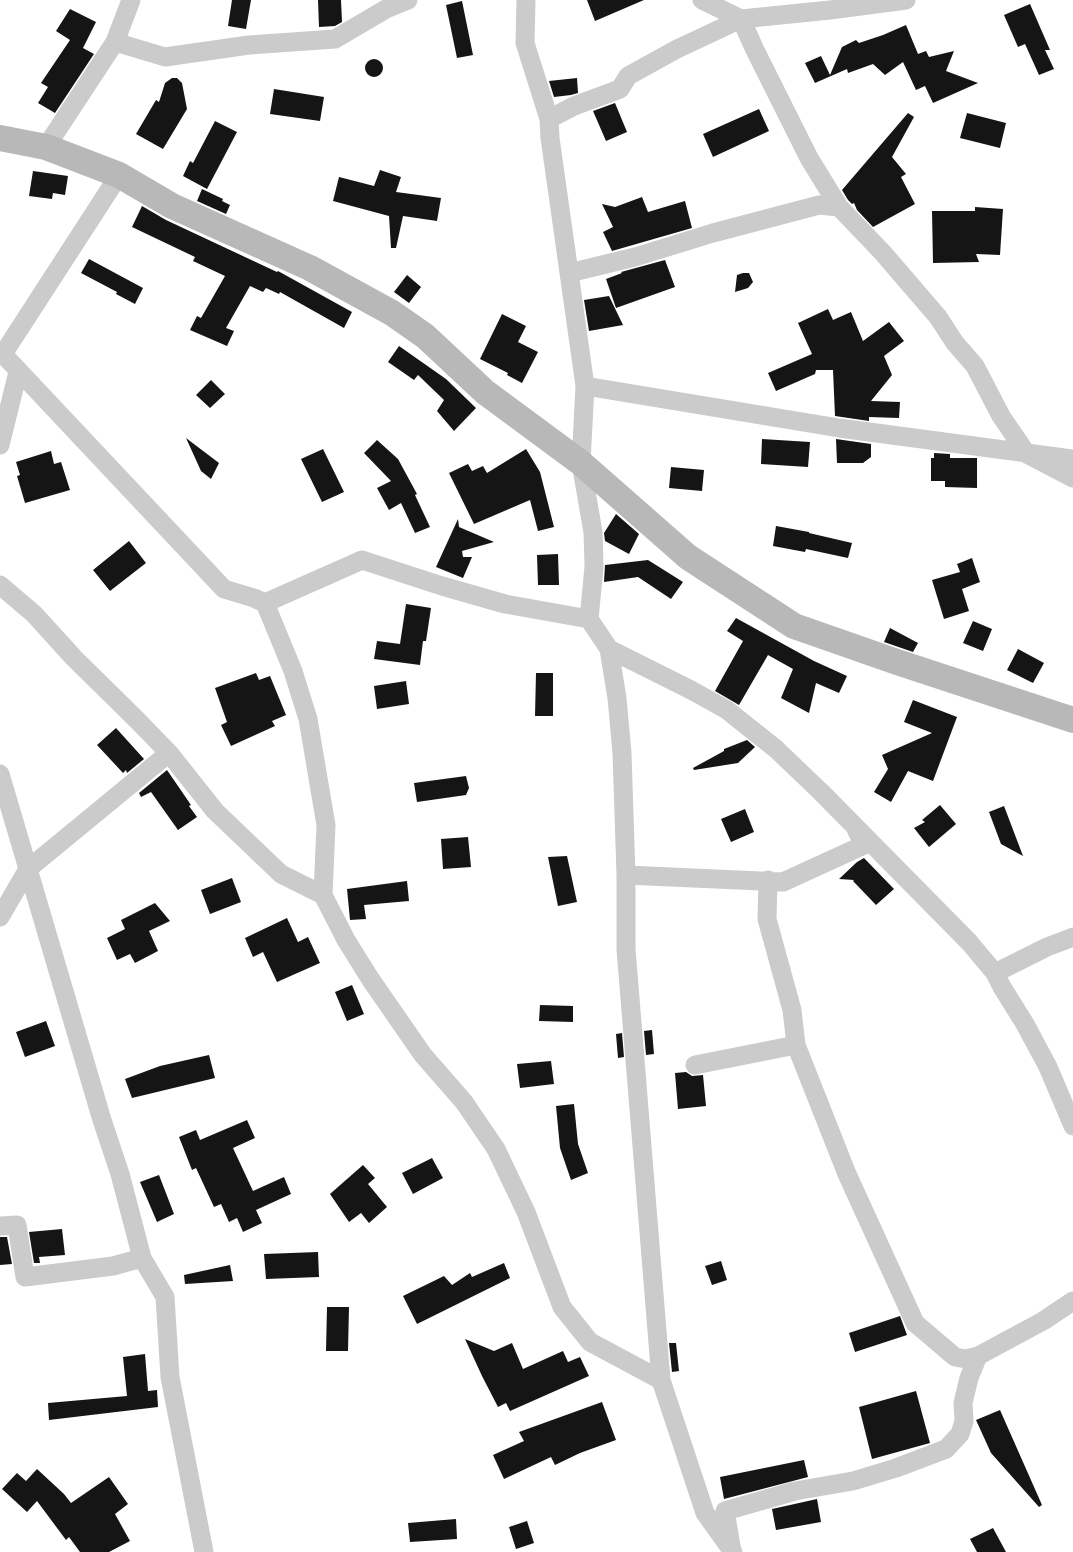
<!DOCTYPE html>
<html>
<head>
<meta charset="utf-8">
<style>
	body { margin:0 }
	canvas { display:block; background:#fff }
</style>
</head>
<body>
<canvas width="1073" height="1552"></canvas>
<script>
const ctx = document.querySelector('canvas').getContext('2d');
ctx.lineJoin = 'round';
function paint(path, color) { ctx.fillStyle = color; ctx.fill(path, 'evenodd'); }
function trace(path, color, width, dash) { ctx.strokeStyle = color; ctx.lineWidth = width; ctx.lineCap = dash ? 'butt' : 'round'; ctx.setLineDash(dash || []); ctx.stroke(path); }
paint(new Path2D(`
	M232 0H251L246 29 228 26Z
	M318 0H341L342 22 335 26 319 27Z
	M587 0H644L595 21Z
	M462 1 473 55 457 58 446 5Z
	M1030 4 1050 50H1045L1054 69 1039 75 1025 44 1018 47 1004 15Z
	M70 9 96 22 83 48 94 54 55 113 38 103 48 87 41 83 70 40 56 31Z
	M906 25 918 54 926 51 929 57 954 51 946 71 978 83 933 103 925 86 916 90 903 62 885 75 873 64 848 73 847 69 815 83 805 63 821 56 830 75 842 47 856 40 859 43 883 35Z
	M365 68a9 9 0 1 1 18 0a9 9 0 1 1-18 0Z
	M172 78H177L182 83 187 109 163 149 136 134 156 100 159 102 165 83Z
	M577 78 578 93 571 95 554 97 549 81Z
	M274 89 324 97 320 121 270 114Z
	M615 103 627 132 606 141 593 111Z
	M759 109 769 131 713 157 703 134Z
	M908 113 914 117 892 157 906 174 901 177 915 204 873 227 857 210 854 203 852 204 848 200 842 190Z
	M967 113 1006 123 1000 148 960 138Z
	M215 121 237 132 207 189 183 176 190 161 193 163Z
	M380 170 401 177 396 192 441 198 437 221 403 216 396 248H391L389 216 333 201 339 177 374 186Z
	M33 171 68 176 65 195 53 193 52 199 29 196Z
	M202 189 223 199 222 201 230 205 226 214 197 201Z
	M642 197 648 212 685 201 692 228 612 251 603 232 613 227 602 204 615 207Z
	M142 206 166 220 277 272 278 271 352 312 344 328 280 292 279 294 266 288 263 292 250 286 226 328 234 331 227 346 190 330 197 316 201 318 225 276 193 261 195 257 132 227Z
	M975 207 1003 209 1000 255 976 254 979 262 933 263 932 211H975Z
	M89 259 143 288 135 304 116 294 117 292 81 273Z
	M665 260 675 287 616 308 606 279 622 273 621 272Z
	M743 273H749L753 282 748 288 735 292 737 275Z
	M407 275 421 287 409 303 394 292Z
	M609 296 623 325 589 331 584 300Z
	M828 309 833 320 851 312 863 341 889 322 904 341 884 356 892 375 871 401 900 402 899 418 869 417V421L835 416 833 370H816L815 374 776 391 768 373 812 354 798 323Z
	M502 314 526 326 518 342 538 352 522 383 507 375 508 373 480 359Z
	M399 346 446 379 476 408 454 431 437 411 444 400 418 375 414 380 388 362Z
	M211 380 225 394 210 408 196 395Z
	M186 438 219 463 211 479 201 471Z
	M762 439 810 442 808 467 761 464Z
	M836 439 871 444V457L863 463H837Z
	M377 440 398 459 417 494 415 495 430 527 415 533 401 503 389 510 377 488 391 481 364 453Z
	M323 449 344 492 322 502 301 459Z
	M526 449 540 472 554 527 538 531 530 500 474 524 449 473 468 464 472 471 483 466 487 473Z
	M51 451 54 464 61 462 70 490 25 503 17 476 20 475 16 462Z
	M934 453 950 454V458H977V488L945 487V481H931V458H934Z
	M671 467 704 470 702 491 669 488Z
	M616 514 639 534 629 554 605 541 604 533Z
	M458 519 459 527 494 542 462 551 463 557H472L463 578 436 567Z
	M776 526 809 532V533L852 543 848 558 806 549 805 552 773 546Z
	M129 541 146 563 110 591 93 570Z
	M558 554 559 585H538L537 555Z
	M972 558 980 582 962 589 969 611 944 619 932 580 960 572 957 564Z
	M648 560 683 582 671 599 638 577 604 582 605 565Z
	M406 604 431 608 426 641H423L420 665 374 659 377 641 400 644Z
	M736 618 814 661 847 676 839 693 816 683 809 713 781 698 793 669 768 655 739 705 715 691 743 641 727 631Z
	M973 621 992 629 983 651 963 643Z
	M890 628 918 643 913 652 884 642Z
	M1018 649 1044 663 1033 683 1007 670Z
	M256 673 259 680 270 676 286 715 272 721 275 726 231 746 221 725 227 722 215 688Z
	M536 673H553V716H535Z
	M406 681 409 704 377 709 374 686Z
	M913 700 957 717 933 781 908 771 891 802 874 792 888 769 882 755 932 733 904 722Z
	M116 728 144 759 127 773 126 770 123 773 97 745Z
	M747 740 755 747 738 763 694 770 693 768 724 751V749Z
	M167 770 191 805 189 806 197 817 178 830 151 792 141 797 139 793Z
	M466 776 469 788 466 795 417 802 414 783Z
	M940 805 956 824 929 847 914 828 925 822 922 820Z
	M1004 806 1023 856 1001 844 989 812Z
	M745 809 754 832 731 842 721 819Z
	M468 837 471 867 443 869 441 839Z
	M567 856 577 902 558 906 548 857Z
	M864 858 894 889 876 905 853 881 854 880 839 879 857 862Z
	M232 878 241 902 210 914 201 890Z
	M407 881 409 901 364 905 366 919 350 920 347 889Z
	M155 903 170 921 149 931 158 951 135 963 130 954 117 960 107 938 125 929 121 920Z
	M287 918 298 942 308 937 320 963 277 982 263 952 253 957 245 938Z
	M352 985 364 1014 347 1021 335 992Z
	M540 1005 573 1006V1022L539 1021Z
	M46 1021 55 1046 25 1057 16 1032Z
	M652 1030 654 1054 646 1055 644 1031Z
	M622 1033 624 1057 618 1058 616 1034Z
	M209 1055 215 1078 132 1098 125 1079 160 1066Z
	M551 1061 554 1084 520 1088 517 1064Z
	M686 1072 692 1076 703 1075 706 1106 678 1109 675 1073Z
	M574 1104 578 1144 588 1173 571 1180 560 1148 556 1106Z
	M247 1120 255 1138 233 1148 253 1191 284 1177 291 1194 256 1210 262 1223 243 1232 237 1218 229 1222 221 1204 214 1207 196 1168 192 1170 179 1137 196 1130 200 1140Z
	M432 1158 443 1178 413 1194 402 1173Z
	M363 1165 375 1178 368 1184 387 1207 369 1223 361 1213 349 1222 330 1194Z
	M159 1175 174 1214 157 1222 140 1182Z
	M62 1229 65 1255 39 1257 40 1263H34L29 1232Z
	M0 1237H7L12 1264 0 1265Z
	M318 1252 319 1277 266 1279 264 1254Z
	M721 1261 727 1280 712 1285 705 1266Z
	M504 1263 510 1278 417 1324 403 1296 444 1276 452 1285 470 1273 472 1277Z
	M230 1265 233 1281 185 1284 184 1275Z
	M327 1307H349L348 1351H326Z
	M900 1316 907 1335 855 1352 849 1333Z
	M465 1339 494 1351 512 1343 523 1369 563 1351 568 1362 580 1357 589 1376 510 1411 506 1403 498 1407 482 1376Z
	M669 1343H676L679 1371 672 1372Z
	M145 1354 148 1391 157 1390 158 1407 49 1420 48 1403 127 1396 123 1357Z
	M916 1391 930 1443 872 1459 859 1407Z
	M602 1402 616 1440 580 1453 555 1465 551 1457 504 1479 493 1455 524 1441 519 1432Z
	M1000 1410 1042 1505 1039 1507 991 1453 976 1420Z
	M804 1460 808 1477 724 1499 720 1477Z
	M37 1469 64 1494 71 1503 109 1477 128 1504 115 1514 130 1541 109 1552H80L69 1537 66 1540 37 1501 27 1512 2 1489 17 1473 26 1481Z
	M817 1499 821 1522 776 1530 772 1509Z
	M456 1519 457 1539 410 1542 408 1523Z
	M527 1521 534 1543 516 1549 509 1527Z
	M993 1528 1006 1552H977L970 1539Z`), '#151515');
trace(new Path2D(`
	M526 0 525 43 549 119 550 138 585 386 581 463 593 532 594 567 589 619 609 649 617 698 622 753 626 875V949L661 1380 705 1513 733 1552
	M702 0 741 19 755 50 809 158 839 207 883 253 938 317 955 343 975 366 1001 416 1027 454 1073 478
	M115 42 131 0
	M549 119 574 106 620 89 628 76 677 49 741 19 830 10 906 0
	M46 147 115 42 165 57 249 45 335 39 386 9 408 0
	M569 273 635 257 713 233 819 205 839 207
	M0 351 224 589 254 598 265 603 293 671 308 719 326 825 323 895 346 940 371 980 423 1055 464 1102 496 1149 526 1212 562 1307 590 1342 661 1380
	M3 354 119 175
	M585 386 839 428 1073 459
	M0 445 18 372
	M0 585 34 614 74 658 137 720 169 753
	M265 603 362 560 442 586 505 604 589 619
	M609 649 691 690 727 710 776 749 821 792 969 942 995 973 1002 987 1025 1024 1048 1067 1073 1126
	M0 774 102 1120 120 1174 142 1258 165 1297 170 1377 204 1552
	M626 875 783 882 864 845 856 829
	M768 880 767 919 792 1010 796 1045 847 1174 915 1323 955 1357 966 1359 978 1356
	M0 917 28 869 169 753 215 811 281 874 323 895
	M995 973 1047 947 1073 937
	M695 1065 796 1045
	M0 1226 17 1225 25 1277 113 1266 142 1258
	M731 1546 725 1511 795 1491 853 1481 896 1468 946 1449 960 1434 964 1421 963 1403 969 1378 978 1356 1043 1321 1073 1301`), '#cbcbcb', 19);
trace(new Path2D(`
	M0 138 46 147 119 175 172 206 310 268 392 313 425 336 485 392 581 463 688 557 794 626 897 662 1073 720`), '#b8b8b8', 26);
</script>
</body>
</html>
